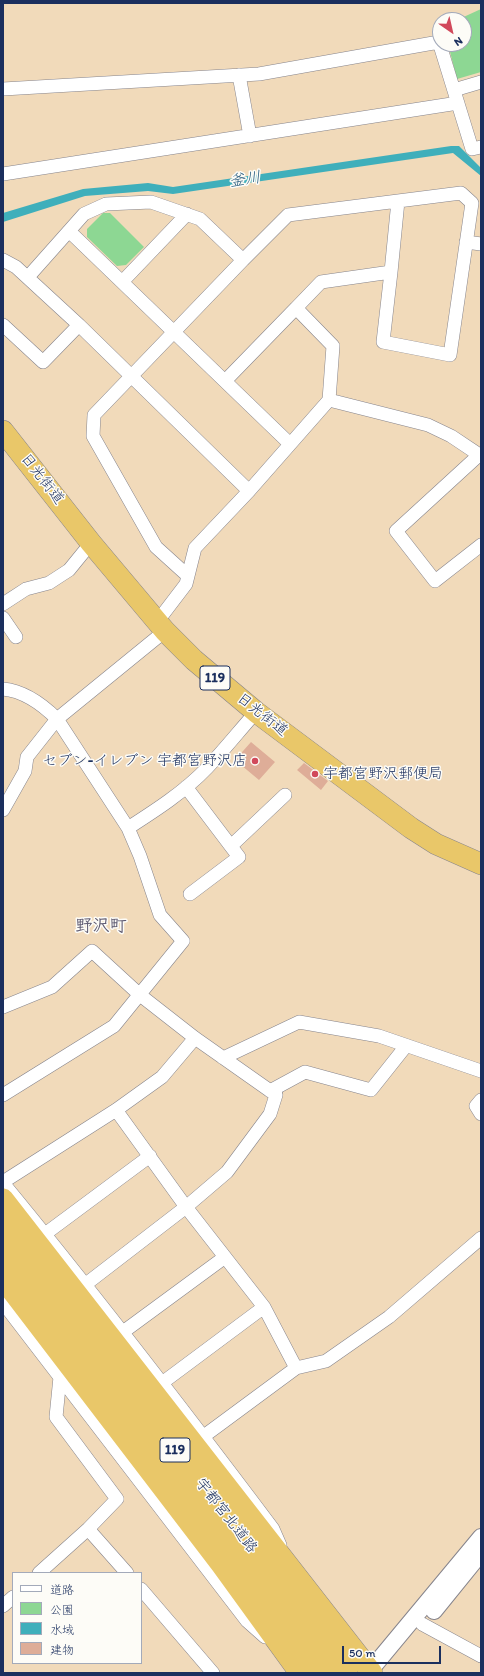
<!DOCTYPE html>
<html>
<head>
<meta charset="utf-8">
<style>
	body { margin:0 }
	#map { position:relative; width:484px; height:1676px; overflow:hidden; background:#f1daba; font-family:Itim,"Klee One",sans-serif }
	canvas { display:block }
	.frame { position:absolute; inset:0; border:4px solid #1b2f5e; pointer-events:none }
	.legend { position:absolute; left:12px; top:1572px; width:130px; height:92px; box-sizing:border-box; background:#fdfcf7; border:1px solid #a3aaba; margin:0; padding:5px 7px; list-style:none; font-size:12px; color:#1b2f5e }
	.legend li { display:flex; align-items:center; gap:8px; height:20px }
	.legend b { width:20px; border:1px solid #a3aaba }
	.north { position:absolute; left:432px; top:12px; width:40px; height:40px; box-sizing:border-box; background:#fdfcf7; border:1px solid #a3aaba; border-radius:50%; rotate:146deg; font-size:11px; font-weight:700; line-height:16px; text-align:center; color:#1b2f5e }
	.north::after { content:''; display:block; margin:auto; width:14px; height:18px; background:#d1495b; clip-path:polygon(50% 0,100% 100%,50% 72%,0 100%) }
	.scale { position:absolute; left:342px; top:1646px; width:99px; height:18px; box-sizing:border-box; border:2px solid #1b2f5e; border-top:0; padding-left:5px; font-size:12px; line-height:14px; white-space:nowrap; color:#1b2f5e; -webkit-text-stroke:3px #fdfcf7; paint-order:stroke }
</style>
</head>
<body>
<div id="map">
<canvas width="484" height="1676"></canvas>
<div class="frame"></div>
<ul class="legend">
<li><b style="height:5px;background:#fff"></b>道路</li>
<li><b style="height:11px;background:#8dd793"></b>公園</li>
<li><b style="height:11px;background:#3fafbb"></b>水域</li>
<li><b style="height:11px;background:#dead98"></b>建物</li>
</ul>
<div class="north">N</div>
<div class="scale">50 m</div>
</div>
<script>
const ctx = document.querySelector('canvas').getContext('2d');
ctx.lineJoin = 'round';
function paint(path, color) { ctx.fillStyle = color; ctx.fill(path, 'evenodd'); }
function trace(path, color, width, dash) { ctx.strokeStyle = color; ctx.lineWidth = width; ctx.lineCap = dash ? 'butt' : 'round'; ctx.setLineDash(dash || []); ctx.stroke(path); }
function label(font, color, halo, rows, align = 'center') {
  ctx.font = font + ' Itim,"Klee One",sans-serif'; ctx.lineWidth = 3; ctx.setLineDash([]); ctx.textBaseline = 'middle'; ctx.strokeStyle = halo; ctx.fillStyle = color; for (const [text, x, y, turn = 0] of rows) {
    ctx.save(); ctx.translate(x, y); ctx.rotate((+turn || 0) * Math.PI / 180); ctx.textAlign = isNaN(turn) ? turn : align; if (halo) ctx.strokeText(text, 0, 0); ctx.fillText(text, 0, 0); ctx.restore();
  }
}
paint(new Path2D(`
	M481 9V72L457 79 448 44H464V20H457Z
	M103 213H110L144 247 126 265 117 266 87 237V229Z`), '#8dd793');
paint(new Path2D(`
	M451 146H459L481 168V176L453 153 173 194 148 191 85 196 3 222V213L83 189 148 183 173 187Z`), '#3fafbb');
paint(new Path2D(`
	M251 742 275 762 259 780 235 760Z
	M304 763 328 781 321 790 297 770Z`), '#dead98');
const minor = new Path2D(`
	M239 75 250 136
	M3 89 259 74 439 42 472 149 481 147
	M454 90 481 82
	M3 174 458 103
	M69 231 290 444
	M466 242 481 244
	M3 260 16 267 79 325 249 491
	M391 272 398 201
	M28 277 84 214 106 204 151 202 200 219 243 260 288 215 461 193 472 203 450 355 383 342 391 272 321 282 296 308 333 346 329 400 249 491 195 548 186 584 157 622
	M122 282 187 214
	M3 325 43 362 79 325
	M225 381 296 308
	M329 400 428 425 451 436 481 456
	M479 455 396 531 435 581 481 545
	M188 576 156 547 93 436 94 415 243 260
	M3 604 26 589 49 583 69 570 91 543
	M3 618 16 637
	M3 689C24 691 42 704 57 719L128 828 140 856 160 915 183 941 114 1026 3 1095
	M186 787 239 857 190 894
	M3 810 25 771 27 757 57 719 165 631
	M128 828C156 810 184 792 207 768 224 750 240 730 256 712
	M231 846 285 795
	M3 1007 52 987 92 951 140 995 195 1038 276 1095 270 1114 227 1172 186 1207 86 1284
	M223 1058 299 1022 379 1036 481 1071
	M270 1091 305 1072 371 1090 406 1046
	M481 1100 476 1106 481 1114
	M116 1110 186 1207 264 1307 296 1368
	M3 1182 116 1110 162 1077 195 1038
	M3 1183C96 1296 185 1412 273 1529L280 1545
	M45 1234 150 1156
	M3 1303 247 1621 265 1637
	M123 1332 225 1257
	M162 1383 264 1307
	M204 1436 296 1368 326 1361 389 1317 481 1238
	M88 1529 127 1573
	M39 1573 88 1529 117 1499 56 1417 60 1377
	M141 1589 213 1673
	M3 1606 13 1597
	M422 1624 481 1656`);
const tertiary = new Path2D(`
	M434 1611 481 1553
	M368 1673 481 1537`);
const trunk = new Path2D(`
	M3 431 91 543 165 631 194 660 256 712 411 828 436 844 481 864
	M3 1199 372 1673
	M3 1226 347 1673
	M3 1255 324 1673
	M3 1279 221 1564 300 1673`);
trace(minor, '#86848c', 14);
trace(tertiary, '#86848c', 18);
trace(trunk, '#86848c', 22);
trace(minor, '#fff', 13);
trace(tertiary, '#fff', 16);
trace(trunk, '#e9c769', 21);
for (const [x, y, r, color] of [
	[255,761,4,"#d1495b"],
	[315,774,4,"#d1495b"]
]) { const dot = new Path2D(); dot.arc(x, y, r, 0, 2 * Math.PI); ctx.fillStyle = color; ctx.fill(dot); trace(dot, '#fdfcf7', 1.5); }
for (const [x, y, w] of [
	[215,678,30],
	[175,1450,30]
]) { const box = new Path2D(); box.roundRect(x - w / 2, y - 12, w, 24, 3); ctx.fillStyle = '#fdfcf7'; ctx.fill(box); trace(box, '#1b2f5e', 1); }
label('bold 14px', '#1b2f5e', null, [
	["119",215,678],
	["119",175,1450]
]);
label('15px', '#1b2f5e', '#fdfcf7', [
	["日光街道",42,479,52],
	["日光街道",262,715,38],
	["宇都宮北道路",226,1516,52]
]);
label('15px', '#1b2f5e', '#fdfcf7', [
	["セブン-イレブン 宇都宮野沢店",247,761],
	["宇都宮野沢郵便局",323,774,"left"]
], 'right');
label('italic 16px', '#285c7f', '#fdfcf7', [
	["釜川",245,180,-8]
]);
label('bold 17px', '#5f5b72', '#fdfcf7', [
	["野沢町",101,927]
]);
</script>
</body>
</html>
